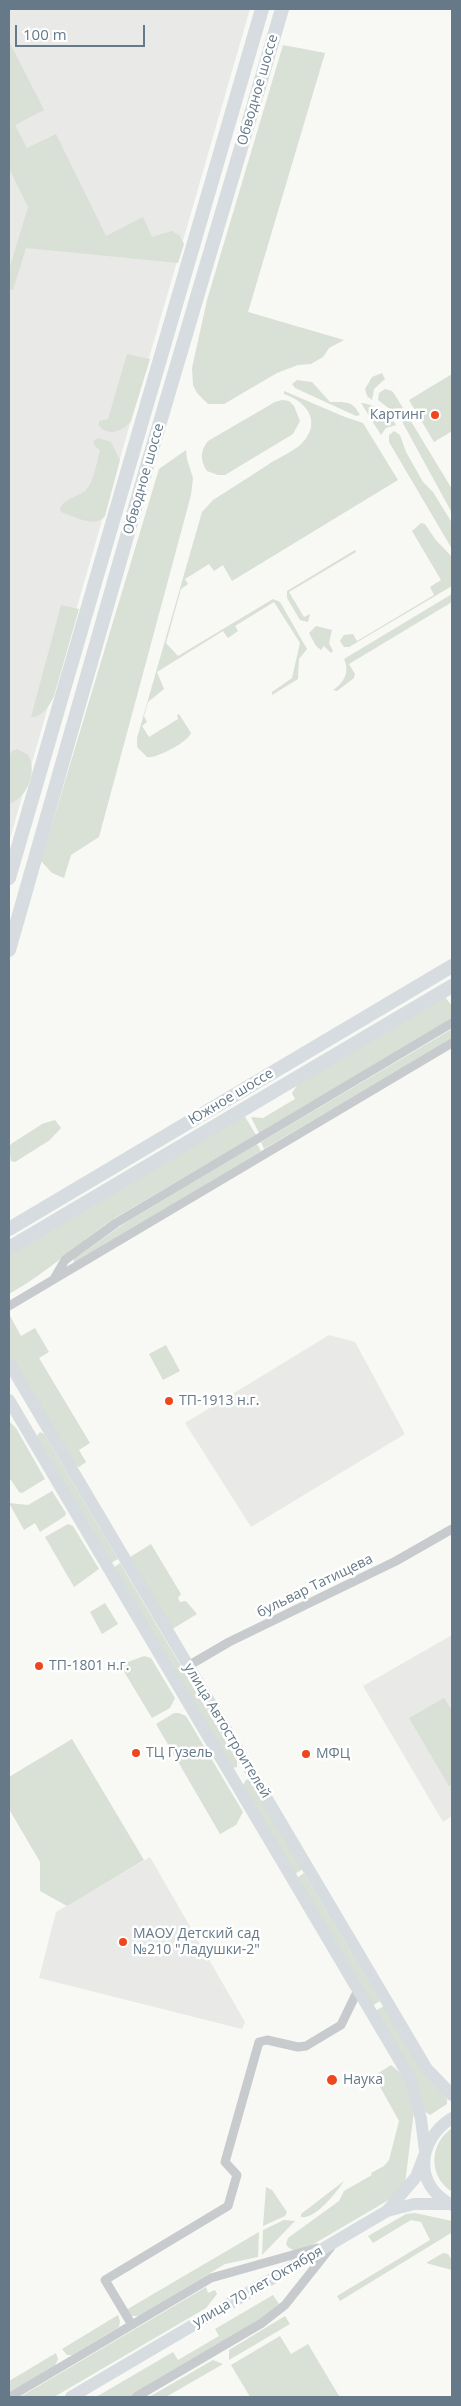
<!DOCTYPE html>
<html>
<head>
<meta charset="utf-8">
<style>
	body { margin:0 }
	#map { position:relative; width:461px; height:2406px; overflow:hidden; background:#f8f8f4; font-family:"Open Sans",sans-serif }
	canvas { display:block }
	.frame { position:absolute; inset:0; border:10px solid #657988; pointer-events:none }
	.scale { position:absolute; left:15px; top:25px; width:130px; height:22px; box-sizing:border-box; border:2px solid #657988; border-top:0; padding-left:6px; font-size:15px; line-height:18px; white-space:nowrap; color:#657988; -webkit-text-stroke:4px #fff; paint-order:stroke }
</style>
</head>
<body>
<div id="map">
<canvas width="461" height="2406"></canvas>
<div class="frame"></div>
<div class="scale">100 m</div>
</div>
<script>
const ctx = document.querySelector('canvas').getContext('2d');
ctx.lineJoin = 'round';
function paint(path, color) { ctx.fillStyle = color; ctx.fill(path, 'evenodd'); }
function trace(path, color, width, dash) { ctx.strokeStyle = color; ctx.lineWidth = width; ctx.lineCap = dash ? 'butt' : 'round'; ctx.setLineDash(dash || []); ctx.stroke(path); }
function label(font, color, halo, rows, align = 'center') {
  ctx.font = font + ' "Open Sans",sans-serif'; ctx.lineWidth = 5; ctx.setLineDash([]); ctx.textBaseline = 'middle'; ctx.strokeStyle = halo; ctx.fillStyle = color; for (const [text, x, y, turn = 0] of rows) {
    ctx.save(); ctx.translate(x, y); ctx.rotate((+turn || 0) * Math.PI / 180); ctx.textAlign = isNaN(turn) ? turn : align; if (halo) ctx.strokeText(text, 0, 0); ctx.fillText(text, 0, 0); ctx.restore();
  }
}
paint(new Path2D(`
	M9 9H250L9 842Z
	M329 1335 355 1342 405 1434 251 1527 185 1423Z
	M452 1635V1816L443 1822 363 1686Z
	M150 1857 245 2022 242 2029 39 1978 56 1912Z`), '#e9e9e8');
paint(new Path2D(`
	M9 41 44 110 15 125 27 148 56 134 106 236 143 217 152 237 172 231 180 236 184 244 178 263 26 248 13 290 9 289V270L28 207 9 168Z
	M283 45 325 53 248 312 344 340 329 348 323 357 311 364 298 365 277 373 224 404H208L197 393 193 385 192 368 207 300Z
	M127 354 150 359 131 421C123 431 109 437 99 426V421L108 419Z
	M382 373 385 379 374 389 372 400 367 396 365 389 372 377Z
	M452 374V431L434 442 409 400Z
	M297 380 312 382 330 402C344 402 353 400 360 415L356 416 295 388 292 384Z
	M385 389 392 391 395 395 452 489V513L399 416 378 400 379 393Z
	M284 391 345 417 363 423 398 480 232 581 223 565 214 571 209 564 185 579 188 584 181 589 166 643 178 656 273 599 280 602 307 649 299 659 298 679 272 695V692L292 678 300 643 274 602 235 626 238 631 228 638 223 631 157 672 164 689 148 702 144 716 147 722 142 726 149 737 178 719 177 715 179 714 191 733C188 742 156 759 147 757L137 747V738L202 512 213 500C233 487 253 475 272 462 281 457 291 452 299 446 323 425 309 402 284 394Z
	M282 400 289 401 294 406 300 421 293 434 225 475H218L207 471C200 460 200 451 208 441L275 402Z
	M361 403C372 403 392 416 396 425L386 428 381 435Z
	M394 431 400 435 406 452 423 482 433 492 452 523V549L389 442V435Z
	M98 438 111 442 120 460 105 516C95 529 74 516 61 512L60 508C64 499 77 497 85 491 94 483 97 461 100 450L94 445 93 441Z
	M186 450 187 459 193 478 191 495 99 837 71 855 64 878 52 873 41 861 159 469Z
	M421 523 425 524 435 539 452 557V586L349 647H344L340 641 344 635 353 634 357 641 434 595 430 587 441 580 412 531Z
	M355 550 356 552 289 592 304 617 310 614 308 622 300 620 287 598V591Z
	M452 594V602L349 664 355 674 354 678 337 691 333 690C344 683 350 672 344 659Z
	M61 605 79 609 54 696C50 705 42 718 31 717Z
	M316 626 332 630 329 643 333 651 331 653 324 646 321 650 316 646 309 633Z
	M17 749 28 755C38 772 27 798 9 804V756L12 751Z
	M445 997 452 1006V1020L259 1133 251 1117 263 1118 295 1099 292 1093 300 1081Z
	M452 1029V1039L264 1149 261 1142Z
	M244 1115 256 1135 115 1218C78 1243 47 1273 9 1294V1254Z
	M55 1120 61 1128 50 1140 15 1162 11 1161 9 1148 11 1144 42 1124Z
	M257 1144 261 1151 74 1263V1259L125 1223Z
	M9 1314 21 1336 35 1328 49 1352 39 1358 90 1443 79 1450 86 1462 79 1467 73 1464 9 1355Z
	M166 1345 180 1371 163 1380 149 1354Z
	M9 1421 16 1428 45 1479 22 1493 19 1492 11 1480H9Z
	M40 1432 44 1434 118 1559 111 1563 37 1436Z
	M52 1491 66 1513 65 1516 40 1532 35 1523 24 1530 9 1503 28 1505Z
	M68 1524 73 1526 99 1569 74 1587 45 1537Z
	M151 1544 181 1594 178 1598 180 1602 186 1601 197 1614 174 1628 172 1629 127 1559Z
	M120 1563 237 1761V1767L232 1768 113 1568Z
	M105 1603 118 1624 102 1634 90 1612Z
	M144 1656 151 1658 175 1698 170 1708 152 1718 120 1665Z
	M444 1698 452 1711V1785L449 1786 409 1718Z
	M174 1713H179L186 1716 243 1812 236 1825 220 1834 156 1724Z
	M72 1739 144 1860 67 1906 40 1891V1862L9 1809V1777Z
	M249 1779 303 1869 295 1874 243 1785 246 1780Z
	M304 1873 380 2001 372 2006 297 1878Z
	M384 2006 447 2099V2104L430 2115 424 2111 375 2011Z
	M391 2065 404 2076 414 2110 405 2184 392 2198 317 2242C308 2247 292 2256 286 2244L288 2238 339 2201 344 2191 372 2175 371 2173 384 2166 389 2160 399 2121 374 2076Z
	M452 2128V2192C428 2176 429 2144 452 2128Z
	M344 2181C337 2192 315 2220 301 2217V2214Z
	M266 2187 272 2190 287 2212 285 2216 263 2226Z
	M415 2213 452 2221V2235L451 2233 340 2301 337 2296 430 2240 421 2222 411 2220 373 2243 368 2236 406 2214Z
	M284 2220 295 2221 262 2255 263 2230Z
	M259 2232 258 2257 225 2264 139 2316H132L126 2310Z
	M443 2253 448 2254 452 2260V2270L426 2263Z
	M206 2287 208 2293 215 2290 217 2294 206 2308 54 2397H20Z
	M273 2295 279 2304 259 2322 131 2397H96L173 2352 178 2360 219 2336 215 2329Z
	M118 2315 120 2321 119 2327 72 2355H67L62 2349Z
	M285 2316 290 2324 229 2360V2350Z
	M280 2336 291 2354 308 2344 339 2396 250 2397 231 2365Z
	M56 2353 58 2359 55 2366 9 2393V2381Z
	M213 2360 223 2364 166 2397H149Z`), '#d9e0d5');
trace(new Path2D(`
	M54 1279 65 1260 116 1223 452 1023
	M9 1306 452 1043
	M188 1666 229 1642 396 1561 452 1529
	M132 2325 105 2280 228 2206 237 2175 225 2162 259 2042 267 2040 298 2047 306 2046 341 2025 358 1990
	M10 2397 211 2278 317 2248
	M136 2397 262 2323 285 2305 331 2247`), '#c7cbce', 9);
trace(new Path2D(`
	M9 1363 427 2069 452 2095
	M9 1400 410 2078 421 2119 425 2151
	M452 2118C418 2139 412 2185 452 2205
	M387 2211 414 2204H450
	M71 2397 387 2211 416 2177 424 2156`), '#d6dce0', 12);
trace(new Path2D(`
	M9 878 262 9
	M9 950 145 473 282 9
	M9 1229 452 966
	M9 1248 452 986`), '#d6dce0', 14);
for (const [x, y, r, color] of [
	[435,415,5,"#ee471e"],
	[169,1401,5,"#ee471e"],
	[39,1666,5,"#ee471e"],
	[136,1753,5,"#ee471e"],
	[306,1754,5,"#ee471e"],
	[123,1942,5,"#ee471e"],
	[332,2080,6,"#ee471e"]
]) { const dot = new Path2D(); dot.arc(x, y, r, 0, 2 * Math.PI); ctx.fillStyle = color; ctx.fill(dot); trace(dot, '#fff', 2); }
label('14px', '#657988', '#fff', [
	["Обводное шоссе",258,90,-74],
	["Обводное шоссе",144,479,-74],
	["Южное шоссе",231,1097,-31],
	["бульвар Татищева",315,1586,-26],
	["улица Автостроителей",227,1731,59],
	["улица 70 лет Октября",258,2287,-30]
]);
label('14px', '#657988', '#fff', [
	["Картинг",425,415,"right"],
	["ТП-1913 н.г.",179,1401],
	["ТП-1801 н.г.",49,1666],
	["ТЦ Гузель",146,1753],
	["МФЦ",316,1754],
	["МАОУ Детский сад",133,1934],
	["№210 \"Ладушки-2\"",133,1950],
	["Наука",343,2080]
], 'left');
</script>
</body>
</html>
